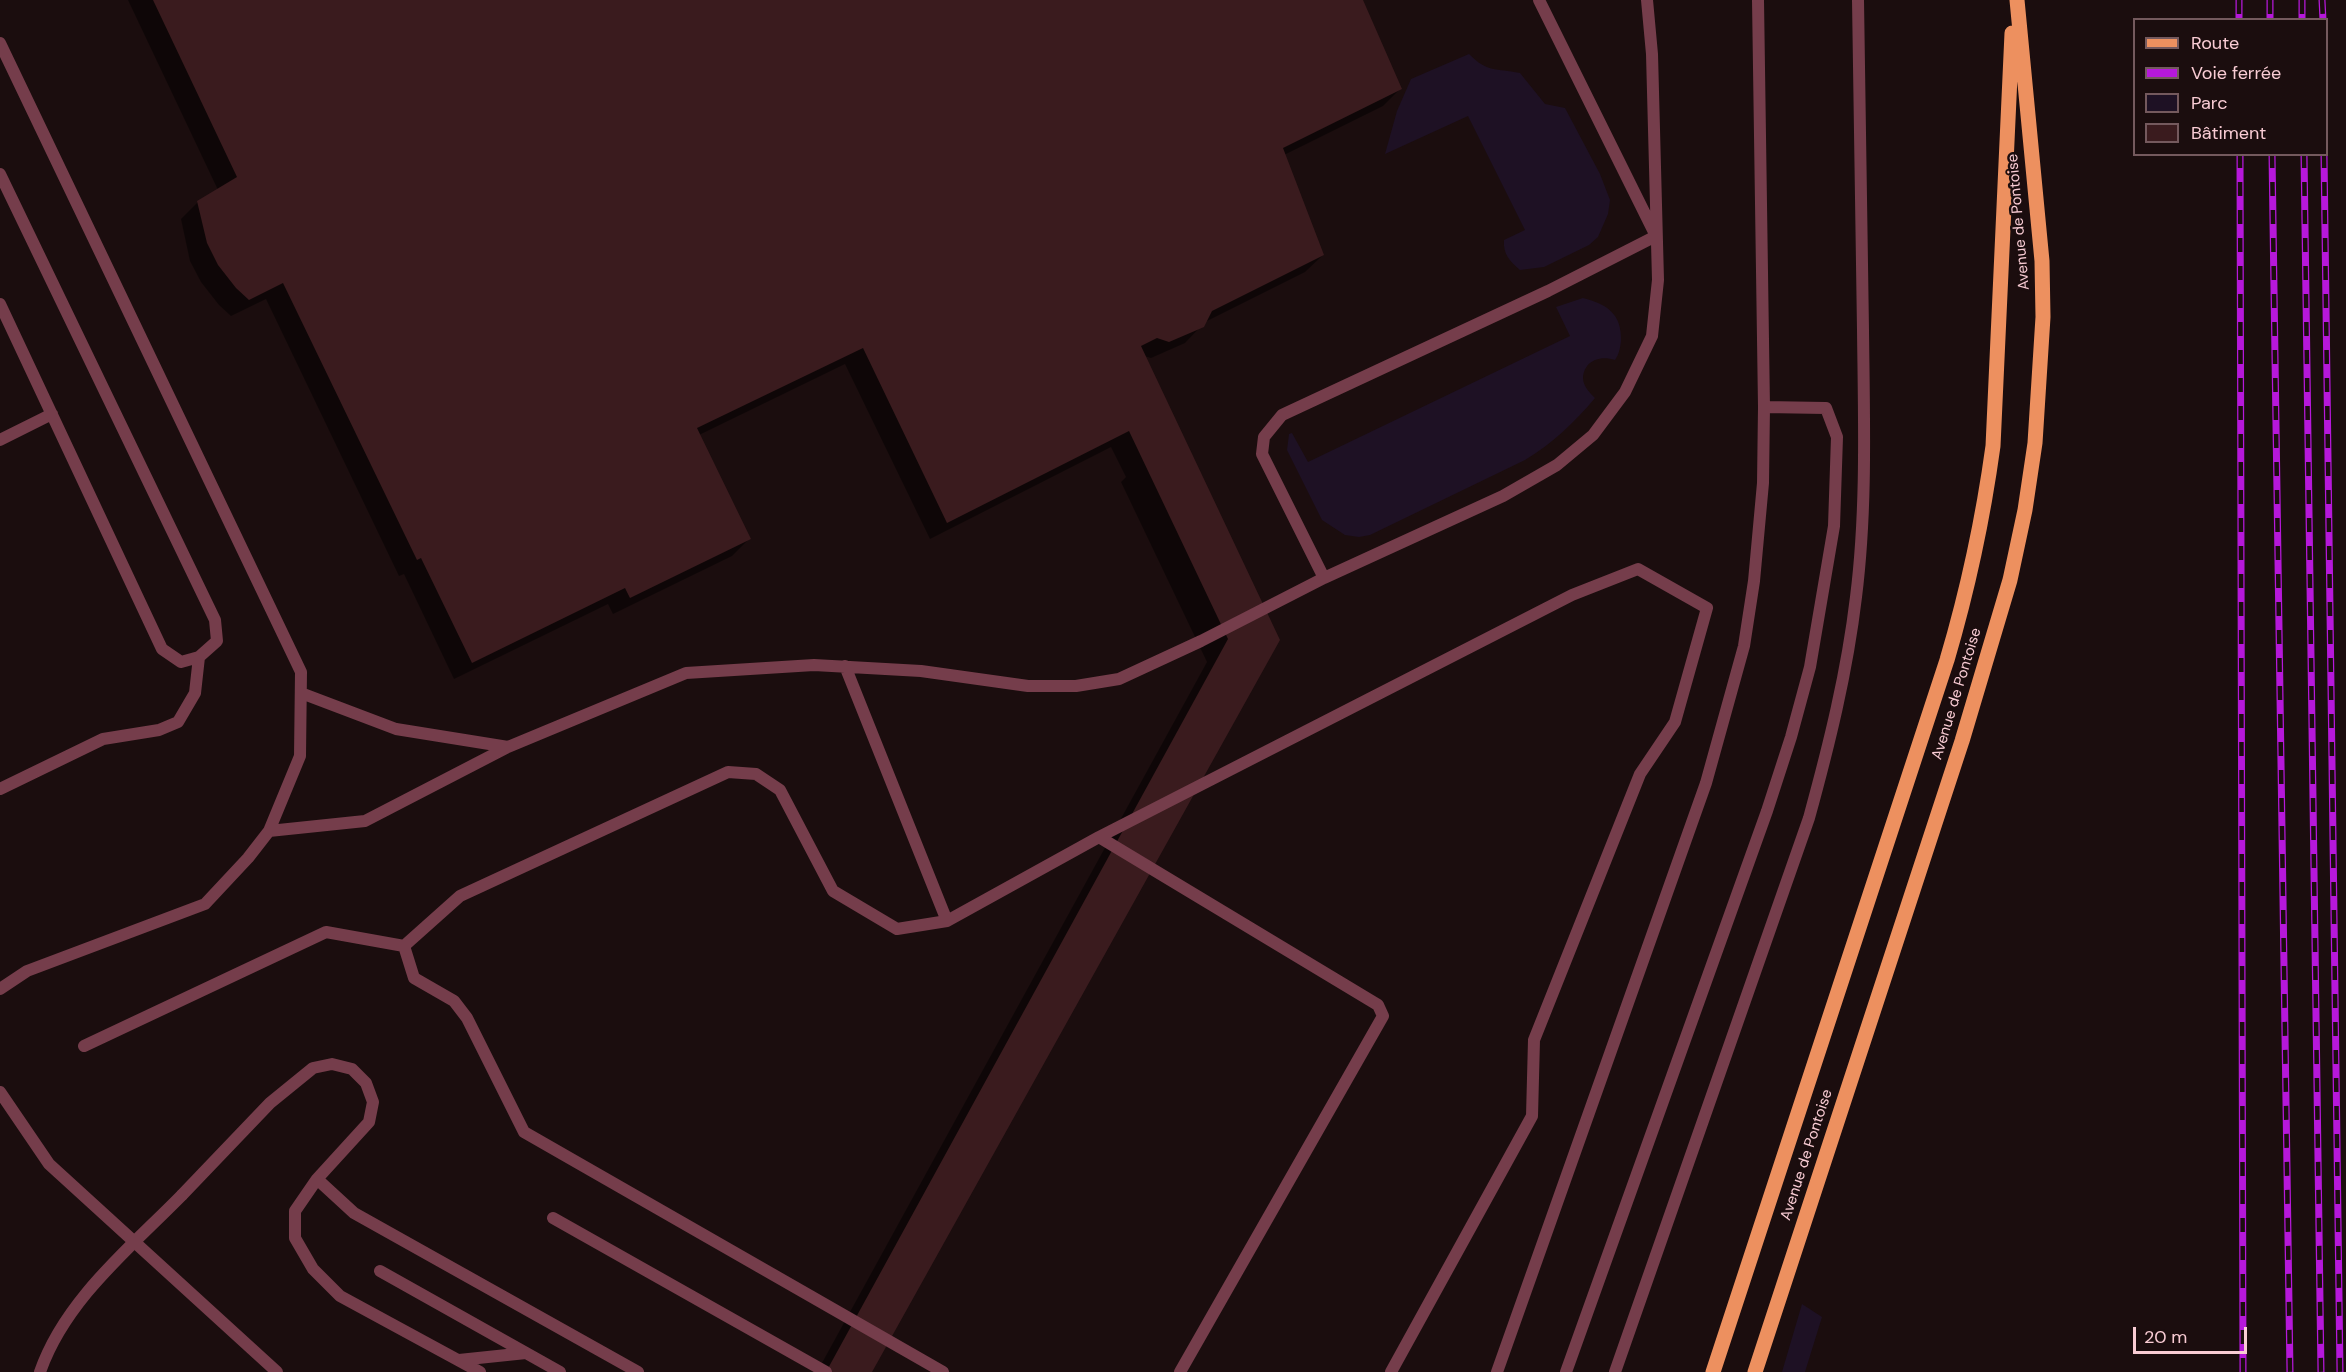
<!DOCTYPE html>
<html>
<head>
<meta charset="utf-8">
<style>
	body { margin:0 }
	#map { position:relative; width:2346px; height:1372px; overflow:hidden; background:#1b0d0e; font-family:"DM Sans",sans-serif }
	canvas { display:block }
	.legend { position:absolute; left:2133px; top:18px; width:195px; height:138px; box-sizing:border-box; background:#1b0d0e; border:2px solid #74595d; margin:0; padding:8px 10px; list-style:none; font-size:18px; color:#f9ccd4 }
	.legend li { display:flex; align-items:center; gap:12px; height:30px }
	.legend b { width:30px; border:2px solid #74595d }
	.scale { position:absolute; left:2133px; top:1327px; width:114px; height:27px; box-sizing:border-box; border:3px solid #f9ccd4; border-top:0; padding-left:8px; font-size:18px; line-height:21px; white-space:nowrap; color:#f9ccd4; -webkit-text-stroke:4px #1b0d0e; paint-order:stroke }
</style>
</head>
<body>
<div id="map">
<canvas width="2346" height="1372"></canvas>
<ul class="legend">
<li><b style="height:8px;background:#ed905f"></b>Route</li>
<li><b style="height:8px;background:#b618da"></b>Voie ferrée</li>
<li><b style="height:16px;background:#1e1124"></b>Parc</li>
<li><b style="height:16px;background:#3a1b1e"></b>Bâtiment</li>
</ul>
<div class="scale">20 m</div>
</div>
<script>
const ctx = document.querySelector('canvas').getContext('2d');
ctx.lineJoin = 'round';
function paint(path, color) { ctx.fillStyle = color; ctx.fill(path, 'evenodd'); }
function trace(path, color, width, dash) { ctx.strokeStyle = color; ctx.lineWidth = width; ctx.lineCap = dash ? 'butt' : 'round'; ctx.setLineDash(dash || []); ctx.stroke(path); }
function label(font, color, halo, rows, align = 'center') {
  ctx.font = font + ' "DM Sans",sans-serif'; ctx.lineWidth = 5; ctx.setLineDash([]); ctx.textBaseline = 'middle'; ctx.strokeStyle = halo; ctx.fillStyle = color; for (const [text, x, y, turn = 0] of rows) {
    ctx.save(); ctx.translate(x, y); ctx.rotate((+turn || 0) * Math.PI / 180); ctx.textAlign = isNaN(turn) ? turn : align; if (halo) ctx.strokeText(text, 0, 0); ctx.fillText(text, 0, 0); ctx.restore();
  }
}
paint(new Path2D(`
	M1469 54C1488 73 1495 68 1520 73L1545 104 1565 108 1600 174 1610 200 1608 214 1598 237 1589 245 1544 267 1520 270C1510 261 1503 255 1504 240L1525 230 1468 116 1385 154 1397 111 1411 79Z
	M1583 298C1607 304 1622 314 1621 341 1620 349 1619 354 1615 360 1601 355 1584 360 1583 378 1583 386 1590 393 1595 398 1574 423 1553 443 1525 460L1370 535 1359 537 1345 535 1322 520 1287 450 1289 434 1292 433 1308 462 1570 336 1556 307Z
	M1802 1304 1822 1317 1805 1372H1782Z`), '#1e1124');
paint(new Path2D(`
	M128 0H1362L1400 89 1383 106 1284 155 1323 255 1305 272 1205 322 1185 343 1151 358 1144 356 1278 640 871 1372H817L1207 662 1121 482 1126 477 1111 447 930 539 845 364 699 435 749 539 732 556 613 614 608 604 454 679 404 574 399 576 266 299 231 316 219 305 201 282 190 261 181 219 198 202 218 190Z`), '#0007');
paint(new Path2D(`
	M153 0H1363L1402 89 1283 148 1324 255 1212 311 1204 327 1169 342 1157 338 1141 346 1280 640 872 1372H826L1228 639 1129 431 947 523 863 348 697 428 751 539 630 598 625 588 472 663 421 558 417 560 283 283 249 300 236 288 218 265 207 243 197 201 237 177Z`), '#3a1b1e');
trace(new Path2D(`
	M0 43 301 672 300 756 269 831 248 858 205 904 27 971 0 989
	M0 174 215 620 217 641 199 657 181 662 162 649 0 304
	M0 440 52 414
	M1324 578 1262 454 1264 437 1282 415 1548 291 1656 236 1539 0
	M845 666 947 921
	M301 693 396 729 508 747 686 673 814 665 921 671 1028 686H1076L1119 679 1201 641 1324 578 1503 496 1557 465 1593 435 1625 392 1652 336 1658 280 1652 54 1647 0
	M0 789 103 739 159 730 178 722 195 693 199 657
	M269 831 365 821 508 747
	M1099 837 1572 595 1638 569 1707 608 1675 722 1640 774 1534 1040 1532 1116 1391 1372
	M404 946 460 896 728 772 756 774 780 790 833 891 897 929 947 921 1099 837 1378 1005 1383 1016 1180 1372
	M404 946 414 978 454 1001 467 1018 524 1132 943 1372
	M84 1046 326 932 404 946
	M0 1092 49 1164 277 1372
	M317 1179 354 1213 638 1372
	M182 1195 270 1103 313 1068 332 1064 352 1069 366 1083 373 1102 369 1122 317 1179 295 1211V1238L313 1269 340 1296 480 1372
	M553 1218 826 1372
	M380 1271 560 1372
	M459 1360 526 1353
	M1497 1372 1706 783 1744 646 1754 581 1763 483 1764 407 1758 0
	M1566 1372 1767 811 1791 737 1810 667 1834 526 1837 437 1826 408 1764 407
	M1615 1372 1809 818C1829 745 1847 673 1856 597 1867 509 1864 419 1863 330 1861 220 1860 110 1858 0`), '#753d4b', 12);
trace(new Path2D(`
	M1713 1372 1947 660C1968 589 1983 519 1993 446L2012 33
	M1755 1372 1962 741 2010 580 2025 510 2035 443 2043 317 2042 261 2017 0`), '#ed905f', 15);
const rail = new Path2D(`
	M2239 0V20
	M2270 0V20
	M2302 0V20
	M2322 0 2323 20
	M2240 154 2243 1372
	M2272 154 2290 1372
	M2304 154 2321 1372
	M2324 154 2340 1372`);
trace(rail, '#b618da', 7);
trace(rail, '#1b0d0e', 4.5, [14]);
trace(new Path2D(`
	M40 1372C65 1300 130 1248 182 1195`), '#753d4b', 12);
label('15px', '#f9ccd4', '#1b0d0e', [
	["Avenue de Pontoise",2019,222,-95],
	["Avenue de Pontoise",1957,694,-73],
	["Avenue de Pontoise",1807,1155,-72]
]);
</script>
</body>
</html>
